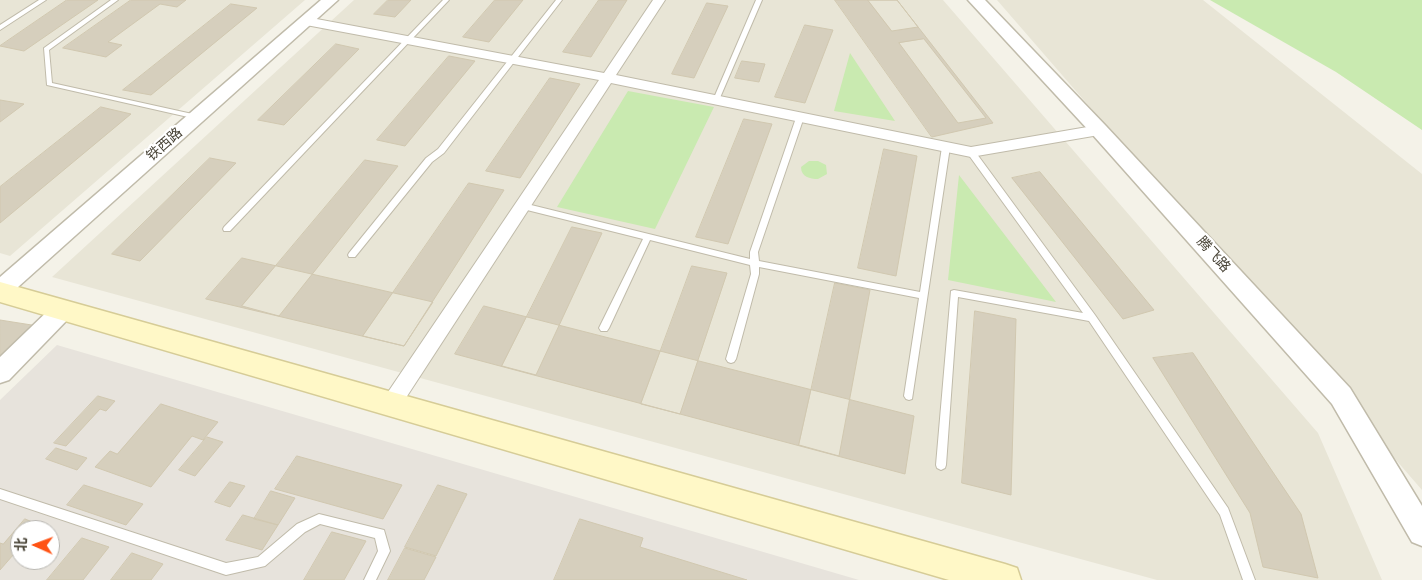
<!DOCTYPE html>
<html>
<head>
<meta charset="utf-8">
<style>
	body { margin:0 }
	#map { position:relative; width:1422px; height:580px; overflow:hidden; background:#f4f2e8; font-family:"Roboto Condensed","Noto Sans SC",sans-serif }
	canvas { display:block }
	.north { position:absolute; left:10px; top:520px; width:50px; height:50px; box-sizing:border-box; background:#fff; border:1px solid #b6b4af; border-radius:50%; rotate:272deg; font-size:14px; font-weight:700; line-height:20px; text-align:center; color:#484336 }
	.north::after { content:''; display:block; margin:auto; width:18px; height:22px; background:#ff5314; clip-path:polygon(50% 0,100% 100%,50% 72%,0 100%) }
</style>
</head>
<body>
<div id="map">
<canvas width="1422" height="580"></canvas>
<div class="north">北</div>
</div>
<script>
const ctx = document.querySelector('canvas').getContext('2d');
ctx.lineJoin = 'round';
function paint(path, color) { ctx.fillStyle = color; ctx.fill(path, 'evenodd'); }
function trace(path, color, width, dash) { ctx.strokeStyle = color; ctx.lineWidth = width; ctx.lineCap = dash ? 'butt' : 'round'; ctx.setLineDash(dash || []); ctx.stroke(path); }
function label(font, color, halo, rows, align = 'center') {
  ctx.font = font + ' "Roboto Condensed","Noto Sans SC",sans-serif'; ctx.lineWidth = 4.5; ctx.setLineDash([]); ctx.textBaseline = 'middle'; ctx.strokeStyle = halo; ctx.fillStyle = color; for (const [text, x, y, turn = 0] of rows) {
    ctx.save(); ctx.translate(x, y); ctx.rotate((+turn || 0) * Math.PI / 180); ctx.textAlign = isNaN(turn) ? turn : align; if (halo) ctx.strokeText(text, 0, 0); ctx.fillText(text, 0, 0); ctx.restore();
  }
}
paint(new Path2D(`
	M0 0H305L10 256 0 253Z
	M354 0H943L1318 433 1382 580H1157L52 277Z
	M997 0H1203L1422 174V490Z`), '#e8e5d6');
paint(new Path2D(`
	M57 345 859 580H0V400ZM20 530H50V560H20Z`), '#e7e3dc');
paint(new Path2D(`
	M1210 0H1422V130L1336 72Z
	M850 53 895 121 834 111Z
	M628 91 714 107 655 229 557 207Z
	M809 161H818L826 165 827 174 818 179C810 179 801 177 801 167Z
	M959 175 1056 302 948 280Z`), '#c9eab0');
const building = new Path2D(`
	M67 0H98L24 51 0 46Z
	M131 0H186L177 7 160 4 108 42 122 45 106 57 63 48Z
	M388 0H411L395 17 374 14Z
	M495 0H523L489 42 463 37Z
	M599 0H627L591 57 563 52Z
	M835 0H897L993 123 932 137Z
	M868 0H897L918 27 892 31Z
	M707 3 728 6 694 78 672 74Z
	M231 4 257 8 151 95 123 90Z
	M805 25 833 30 805 103 775 97Z
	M924 39 986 118 958 123 899 43Z
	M336 44 359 49 284 125 258 120Z
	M449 56 475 61 405 146 377 140Z
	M742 61 765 64 759 82 735 78Z
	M550 78 580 84 520 178 486 171Z
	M0 100 24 104 0 122Z
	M101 107 131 114 0 223V187Z
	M744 119 772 124 728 244 696 237Z
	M884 149 917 156 896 276 858 268Z
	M210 158 236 163 140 261 112 254Z
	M365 160 398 166 279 316 242 306Z
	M1040 172 1154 310 1123 319 1012 178Z
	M469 183 504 190 404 346 363 336Z
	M572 227 602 233 536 375 502 366Z
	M242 258 433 302 404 346 206 299Z
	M692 266 727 273 680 414 641 404Z
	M835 283 870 290 839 456 799 445Z
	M484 306 914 416 905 474 455 354Z
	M975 311 1016 319 1011 495 962 483Z
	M0 320 38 326 0 368Z
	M1193 353 1301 514 1318 578 1263 567 1250 513 1153 358Z
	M98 396 115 401 106 411 100 409 66 446 54 443Z
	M161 404 218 422 203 440 192 436 151 487 95 467 110 451 117 454Z
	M207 437 223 442 195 476 179 470Z
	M56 448 87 458 77 470 46 459Z
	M297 456 402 485 383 519 275 489Z
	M230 482 245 486 230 507 215 502Z
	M84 485 143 504 126 525 67 505Z
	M438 485 467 494 436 556 405 547Z
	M271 491 295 498 278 525 254 519Z
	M243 515 278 525 262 550 226 540Z
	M25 519 40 525 35 530H20V547L0 570V543L3 544Z
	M580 519 643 538 640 547 747 580H554Z
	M332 532 366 541 344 580H304Z
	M82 538 109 547 83 580H47Z
	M405 548 436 557 424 580H388Z
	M132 553 163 564 151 580H111Z`);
paint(building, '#d6cfbd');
trace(building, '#d1c8b0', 1);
const service = new Path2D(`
	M39 0H46L0 30V25Z
	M111 0H118L49 50 52 83 197 115 201 117 200 119H197L47 85 44 48Z
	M443 0H449L230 231H224L223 229 224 227Z
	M556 0H562L444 153 432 162 355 257H349L348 255 349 253 426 158 438 149Z
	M756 0H762L719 100 718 102H714L713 100Z
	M797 115H803L804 117 758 252 759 261 920 292 942 147 946 145 950 147 912 399 909 400 906 399 904 396 919 298 759 267V274L736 359 734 362 731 363 728 362 726 359 751 274 750 265 650 240 609 328 607 331H601L599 328 643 239 523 209 519 206 523 203 750 259V252Z
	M968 150H974L1095 315 1228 508 1255 580H1243L1220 515 1089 321 958 297 946 465 945 468 941 470 937 468 936 465 951 291 954 290 1083 313 968 154 967 152Z
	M0 489 226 563 258 557 297 524 319 514 384 530 390 551 376 580H364L378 551 375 538 320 524 305 532 265 566 226 575 0 499Z`);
const minor = new Path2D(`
	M653 0H665L616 75 971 147 1099 125 1104 127 1106 130 1104 133 1099 135 971 157 611 83 398 410 391 413 384 410 381 404 384 398 599 80 306 25 300 21 306 17 604 73Z`);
const tertiary = new Path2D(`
	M321 0H338L8 296 0 299V277Z
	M968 0H985L1106 126 1350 388 1422 506V546L1412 542 1332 404 1092 134Z
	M63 301 71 304 74 310 71 316 9 380 0 383V357L55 304Z`);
const secondary = new Path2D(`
	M0 282 1005 564 1017 568 1021 580H949L0 302Z`);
trace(service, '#c0bbaa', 2);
trace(minor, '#c0bbaa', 2);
trace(tertiary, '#c0bbaa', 3);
trace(secondary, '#d6cc97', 3);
paint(service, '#fff');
paint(minor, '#fff');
paint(tertiary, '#fff');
paint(secondary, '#fff8c7');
label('14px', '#484336', '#fff', [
	["铁西路",165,145,-41],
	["腾飞路",1213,255,48]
]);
</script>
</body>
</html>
